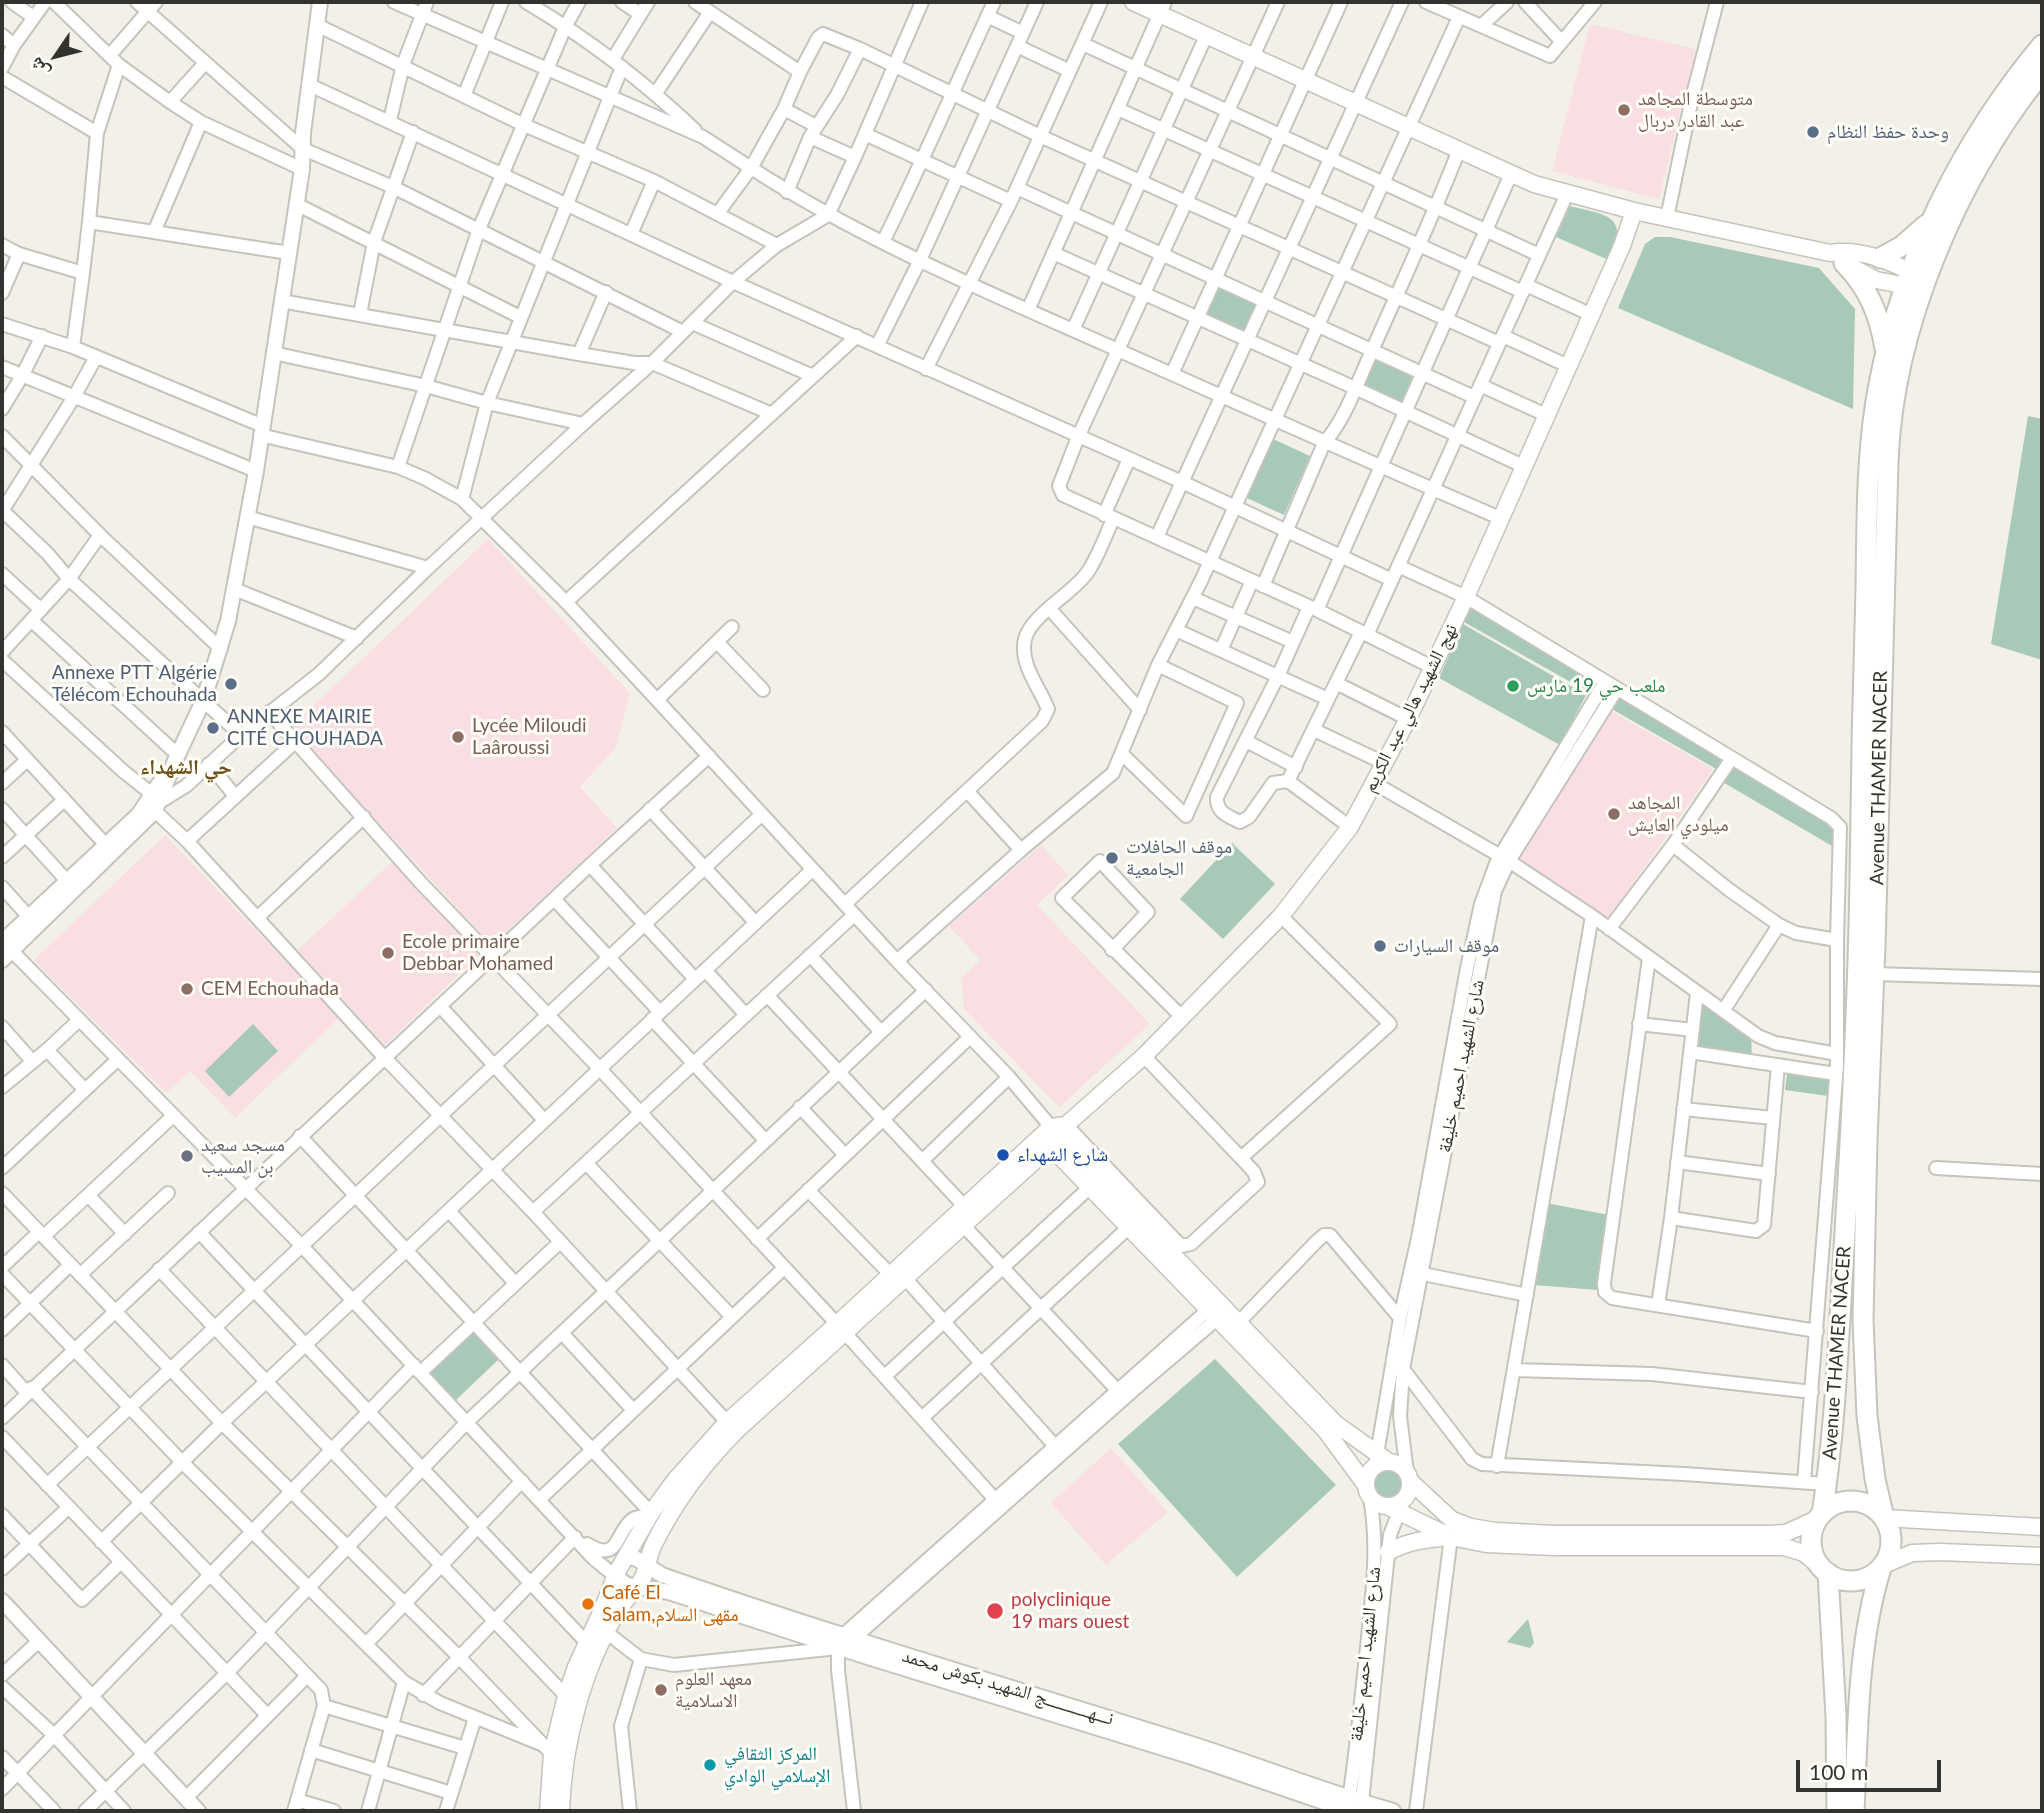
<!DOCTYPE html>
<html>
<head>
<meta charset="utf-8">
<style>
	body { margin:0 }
	#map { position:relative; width:2044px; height:1813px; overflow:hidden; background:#f2f0e9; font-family:Lato,"Noto Naskh Arabic",sans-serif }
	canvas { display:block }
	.frame { position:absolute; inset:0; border:4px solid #32322f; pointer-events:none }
	.north { position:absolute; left:21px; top:21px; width:70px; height:70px; -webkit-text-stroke:5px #fffef8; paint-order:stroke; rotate:235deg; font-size:19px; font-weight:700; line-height:28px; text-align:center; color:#32322f }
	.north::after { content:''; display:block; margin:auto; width:24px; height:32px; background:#32322f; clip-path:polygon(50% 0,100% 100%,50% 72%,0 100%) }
	.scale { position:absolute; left:1796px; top:1760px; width:145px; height:32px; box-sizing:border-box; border:4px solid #32322f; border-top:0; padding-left:9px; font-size:21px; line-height:24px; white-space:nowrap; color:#32322f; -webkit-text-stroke:5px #fffef8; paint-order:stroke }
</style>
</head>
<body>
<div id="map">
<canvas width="2044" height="1813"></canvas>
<div class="frame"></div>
<div class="north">ش</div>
<div class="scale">100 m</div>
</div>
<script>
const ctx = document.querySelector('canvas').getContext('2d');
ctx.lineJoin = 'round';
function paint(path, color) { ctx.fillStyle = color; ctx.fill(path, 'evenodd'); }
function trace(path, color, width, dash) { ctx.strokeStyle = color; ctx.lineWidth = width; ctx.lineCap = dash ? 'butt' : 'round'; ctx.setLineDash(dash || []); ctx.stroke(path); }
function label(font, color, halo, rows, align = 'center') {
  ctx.font = font + ' Lato,"Noto Naskh Arabic",sans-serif'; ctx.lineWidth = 6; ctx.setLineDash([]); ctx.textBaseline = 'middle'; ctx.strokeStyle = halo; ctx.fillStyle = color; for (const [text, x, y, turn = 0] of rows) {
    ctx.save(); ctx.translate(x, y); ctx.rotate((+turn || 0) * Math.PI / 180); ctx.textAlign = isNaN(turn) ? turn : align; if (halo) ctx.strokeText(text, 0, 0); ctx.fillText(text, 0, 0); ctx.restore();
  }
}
paint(new Path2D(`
	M1590 24 1696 49 1659 199 1552 171Z
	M488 539 630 693 616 747 580 787 617 828 492 945 290 728Z
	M1609 710 1713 769 1608 920 1518 858Z
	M165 835 339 1018 235 1118 190 1071 166 1093 34 960Z
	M1041 845 1068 875 1037 905 1150 1024 1059 1107 964 1009 961 979 980 960 949 926Z
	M393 861 479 955 385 1045 298 950Z
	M1111 1448 1168 1512 1106 1565 1051 1503Z`), '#fadfe2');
paint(new Path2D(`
	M1570 206C1609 216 1628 214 1611 261L1556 237Z
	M1655 237H1670L1819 268 1855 309 1853 409 1618 308 1645 244Z
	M1217 288 1257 305 1245 332 1205 314Z
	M1374 359 1412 377 1401 403 1362 385Z
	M2028 416 2042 419V660L1991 644Z
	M1273 439 1310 456 1284 515 1247 498Z
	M1472 605 1597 680 1590 693 1464 622Z
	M1463 624 1586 695 1560 745 1439 678Z
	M1618 693 1725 756 1718 770 1610 708Z
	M1731 762 1834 824 1832 846 1721 781Z
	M1232 843 1275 884 1223 939 1180 899Z
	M1699 1001 1751 1032 1752 1062 1693 1051Z
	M253 1024 278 1051 229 1097 205 1071Z
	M1787 1074 1831 1079 1828 1096 1785 1090Z
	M1546 1203 1609 1215 1598 1290 1534 1285Z
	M474 1332 499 1359 456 1400 430 1372Z
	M1215 1359 1336 1485 1237 1577 1118 1444Z
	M1373 1485a15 15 0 1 1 30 0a15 15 0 1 1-30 0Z
	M1528 1619 1534 1643 1530 1648 1507 1642Z`), '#a8c9b7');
const minor = new Path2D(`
	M12 2 33 17
	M54 2 119 65 170 102 201 122 302 169
	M137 2 303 149 393 187 683 332
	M394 2 703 137 751 168 718 213
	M526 2C587 38 643 81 695 130
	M622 2 640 14
	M695 2 800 72 784 109 751 168C861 239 983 290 1102 343 1235 402 1367 461 1500 518
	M1278 2 1078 437 1059 486 1063 495 1317 610 1432 667
	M1426 2 1550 56 1595 2
	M1525 2 1561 41
	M987 16 1023 33
	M1481 26 1507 2
	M323 28 524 125 654 181 777 245
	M2 35 14 45
	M1083 44 1539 255
	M1017 46 1070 71
	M110 55 156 2
	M613 59 648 2
	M2 68 14 45 45 2
	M800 72 818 38 823 34 860 49 1040 136 1499 343
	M2 77 97 133 119 65
	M314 87 733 282 1182 482 1392 580
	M656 93 710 12
	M464 96 502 2
	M170 102 205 63
	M784 109 816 126
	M1118 109 1523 292
	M390 120 403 65 427 2
	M865 134 1011 201
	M810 137 855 157
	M1017 188 1474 397
	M787 192 810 137 837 95 860 49
	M296 204 520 317
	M1667 218 1692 98 1717 2
	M89 222 97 133
	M154 232 201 122
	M631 234 654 181
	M883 242C922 163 957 82 994 2
	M2 245 19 254 83 273 73 347 263 426
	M1053 253 1355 388 1523 466
	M83 273 89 222 289 253
	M1526 285 1592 315
	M2 293 19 254
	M281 301 579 354 634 363H652L772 414
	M1028 310 1165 2
	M360 314 374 242 413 132
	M692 323 813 376
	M2 324 73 347
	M1073 330 1206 36
	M1503 336 1568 366
	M877 346 920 260 1037 2
	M273 353 426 386 487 403 583 424
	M579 354 606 292
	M2 367 256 471
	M926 369 1011 201 1101 2
	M1172 374 1341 2
	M1480 385 1546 415
	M2 409 22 376 42 336
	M260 435 398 467 424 478 462 499 566 602 657 700 897 961 1009 1077 1051 1127
	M2 436 100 535 221 649
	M398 467 479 229 566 25 579 2
	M462 499 487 403 622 67
	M2 510 48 554 69 579 241 735
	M2 511 74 397 96 357
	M1104 515 1129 459
	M247 517 428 568
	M1157 537 1402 2
	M1398 566 1466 597 1831 818 1840 827 1837 940V1065L1804 1482
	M2 574 41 610
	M1263 586 1324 443C1345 420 1358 381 1371 353 1401 285 1432 219 1459 150
	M234 589 357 638
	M1193 598 1293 642
	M566 602 857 336
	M1309 607 1278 676 1217 797C1216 812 1227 816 1240 822L1249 817 1273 783 1288 781 1350 827
	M1049 608 1140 710
	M1317 610 1511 174
	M31 620 178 755
	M1176 630 1328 699
	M1367 635 1567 194
	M717 642 763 690
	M1221 650 1252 581
	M2 652 69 579 100 535
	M2 660 123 771 152 794
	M1336 683 1408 719
	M657 700 732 627
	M269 712 421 883 599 1068 837 1324
	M1314 730 1384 763
	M2 732 105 844
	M1246 741 1296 767
	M1122 754 1186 816 1237 703 1158 665
	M209 764 235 796
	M1288 781 1361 632
	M2 783 27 760
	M1374 783 1509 861 1592 916 1758 1036 1775 1043 1837 1054
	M968 792 1021 850
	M155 805 186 786 241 735 319 674 428 568 583 424 652 363 733 282 777 245 828 215 855 157 922 2
	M2 809 67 881
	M650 809 755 922
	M155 811 187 841 384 1057 533 1212 727 1422
	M187 841 295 742
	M1673 845 1728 889 1779 925 1796 933 1837 940
	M2 857 64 800
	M590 865 695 979
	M2 887 29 917
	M554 899 660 1012
	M845 904 1042 721 1048 709C1040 688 1019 664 1025 639 1031 615 1073 593 1087 573 1098 557 1105 537 1113 519
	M257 918 364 817
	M1609 929 1673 845 1732 758
	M5 944 301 1245 593 1558 615 1576
	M1112 950 1148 912 1100 861 1062 898 1183 1018
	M810 955 881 1032
	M1649 958 1604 1283 1605 1292 1612 1298 1817 1331
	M897 961 1021 850 1113 773 1158 665 1201 581 1459 17
	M705 970 746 1015
	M1874 974 2042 979
	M767 995 965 1207
	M440 1006 544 1120
	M1723 1011 1779 925
	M652 1019 765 1140
	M1639 1024 1693 1030
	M2 1027 33 1062
	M47 1050 85 1090
	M1690 1052 1836 1074
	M1144 1056 1241 1158 1390 1024 1281 916
	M2 1087 47 1050 79 1020
	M800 1107 845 1155
	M1683 1109 1773 1118
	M1066 1125 1181 1246 1191 1244 1258 1182 1254 1172 1241 1158
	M300 1136 651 1513
	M923 1160 1009 1077
	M1677 1162 1769 1174
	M586 1163 732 1317
	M2 1168 117 1060
	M1936 1168 2042 1174
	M808 1190 891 1275
	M2 1193 222 1423 459 1657 552 1754
	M88 1195 125 1234
	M449 1211 515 1283
	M533 1212 854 915
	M1671 1218 1756 1231 1764 1225 1778 1065
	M964 1226 1117 1390
	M199 1232 587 1643
	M44 1236 173 1116
	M757 1239 970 1037
	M2 1267 39 1232
	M159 1269 566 1696
	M2 1274 182 1462 404 1682 440 1703 541 1744
	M1423 1274 1527 1295
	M80 1275 168 1193
	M905 1278 1055 1446
	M1658 1305 1671 1218 1697 993
	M1238 1323 1317 1241 1324 1235H1330L1400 1318
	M2 1330 70 1265
	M562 1333 633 1410
	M846 1334 1000 1505
	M2 1365 27 1393
	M1403 1369 1472 1459 1482 1464 1684 1474 1826 1484
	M1514 1370 1652 1374 1812 1392
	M421 1372 560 1242
	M885 1376 1089 1188
	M31 1388 321 1690 324 1706 294 1811
	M2 1418 590 865 709 756
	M922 1418 1128 1228
	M2 1437 267 1715
	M1375 1466 1400 1318 1418 1238 1467 968 1481 904 1497 861 1605 682
	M1497 1466 1592 916
	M1407 1473 1400 1416 1403 1369 1495 891 1509 861 1617 689
	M47 1485 762 814
	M540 1499 784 1268
	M2 1515 82 1600 120 1563
	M101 1542 222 1423 812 870
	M587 1544C620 1564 614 1533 633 1519 637 1516 645 1517 650 1516
	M2 1569 68 1508
	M606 1632 641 1659 674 1665 838 1648
	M366 1644 522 1481
	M851 1644 853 1639 1137 1387 1217 1319
	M2 1675 39 1641
	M2 1687 54 1735 124 1811
	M423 1695 575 1537
	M324 1706 465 1748
	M311 1750 451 1793
	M2 1757 54 1811
	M2 1789 414 1365
	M186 1798 307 1676
	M297 1800 334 1811
	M1348 1807C1356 1754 1361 1701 1367 1647 1372 1597 1379 1548 1370 1498
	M85 1811 226 1674 466 1423 926 990
	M368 1811 404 1682
	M446 1811 475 1718
	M630 1811 621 1726 641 1659
	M854 1811 838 1670V1648L842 1636 1208 1310
	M1361 1811 1390 1535 1403 1501
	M1416 1811 1451 1537`);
const tertiary = new Path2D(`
	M2 942 139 814 163 778
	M2 960 155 811 174 763 204 699 228 621 256 471 302 169 303 133 320 2
	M626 1556 637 1559 662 1575C834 1635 1008 1686 1182 1741 1253 1763 1322 1791 1393 1811
	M615 1576 627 1585 669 1592 871 1658 1189 1756 1350 1811
	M2 1601 198 1811`);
const secondary = new Path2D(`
	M1133 2 1534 184 1634 211 1830 253C1862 248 1892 262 1919 276
	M1850 266 1876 280 1917 288
	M1053 1130 1336 1424 1389 1462
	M1045 1141 1326 1431 1365 1484
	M1366 1484a22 22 0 1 1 44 0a22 22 0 1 1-44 0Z
	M1410 1481 1452 1520 1471 1527 1495 1531 1555 1534H1768L1786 1533 1819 1518
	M1389 1507 1451 1537 1486 1544 1556 1547H1784L1804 1553 1824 1570
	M1884 1518 2042 1527
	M1388 1552C1408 1541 1427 1539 1449 1537
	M1884 1565 1912 1553 1940 1552 2042 1556
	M548 1811 552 1754 566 1696 576 1667 603 1608 617 1572 651 1513 676 1479 727 1422 837 1324 1051 1127 1066 1125
	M561 1811C563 1743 583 1667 619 1609 626 1598 636 1590 642 1579 648 1569 648 1555 654 1544 675 1501 704 1463 738 1429L1060 1138 1066 1125 1144 1056 1281 916 1350 827 1408 719 1466 597 1622 246 1634 211`);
const trunk = new Path2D(`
	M1880 258 1902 246 1926 225
	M1844 263C1869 289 1879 314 1885 348
	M1811 1541a40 40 0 1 1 80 0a40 40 0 1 1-80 0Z
	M1822 1514C1835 1432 1838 1348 1843 1265 1851 1136 1858 1007 1860 878 1861 781 1863 685 1866 589 1867 521 1866 451 1879 384 1903 260 1961 142 2042 45
	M1884 1518 1875 1479 1867 1416 1863 1320 1867 1139 1875 946 1888 462C1893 326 1958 177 2042 72
	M1828 1573 1836 1717 1837 1811
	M1854 1811C1858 1730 1857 1646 1881 1568`);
trace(minor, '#c5c4bc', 16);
trace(tertiary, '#c5c4bc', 18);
trace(secondary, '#c5c4bc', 19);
trace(trunk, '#c5c4bc', 23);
trace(minor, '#fff', 12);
trace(tertiary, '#fff', 14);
trace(secondary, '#fff', 16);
trace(trunk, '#fff', 19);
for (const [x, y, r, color] of [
	[1624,110,7,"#8d6e63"],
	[1813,132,7,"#5c6f8a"],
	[231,684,7,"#5c6f8a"],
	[1513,686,7,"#2e9e5b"],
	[213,728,7,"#5c6f8a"],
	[458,737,7,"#8d6e63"],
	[1614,814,7,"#8d6e63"],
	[1112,858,7,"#5c6f8a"],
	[1380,946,7,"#5c6f8a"],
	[388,953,7,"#8d6e63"],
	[187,989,7,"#8d6e63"],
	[1003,1155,7,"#1a4fb4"],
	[187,1156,7,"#6b7280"],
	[588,1604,7,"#e8710a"],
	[995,1611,9,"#e0444e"],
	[661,1690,7,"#8d6e63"],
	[710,1765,7,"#0f9aa8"]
]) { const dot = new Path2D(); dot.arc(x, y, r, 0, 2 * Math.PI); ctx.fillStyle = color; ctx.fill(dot); trace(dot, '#fffef8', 2.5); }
label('19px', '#785e54', '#fffef8', [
	["متوسطة المجاهد",1638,99],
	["عبد القادر دربال",1638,121],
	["Lycée Miloudi",472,726],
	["Laâroussi",472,748],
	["المجاهد",1628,803],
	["ميلودي العايش",1628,825],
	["Ecole primaire",402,942],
	["Debbar Mohamed",402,964],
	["CEM Echouhada",201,989],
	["معهد العلوم",675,1679],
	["الاسلامية",675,1701]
], 'left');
label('19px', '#4e5e75', '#fffef8', [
	["وحدة حفظ النظام",1827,132],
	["Annexe PTT Algérie",217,673,"right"],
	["Télécom Echouhada",217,695,"right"],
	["ANNEXE MAIRIE",227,717],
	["CITÉ CHOUHADA",227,739],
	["موقف الحافلات",1126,847],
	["الجامعية",1126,869],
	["موقف السيارات",1394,946]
], 'left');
label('19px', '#27864d', '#fffef8', [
	["ملعب حي 19 مارس",1527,686]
], 'left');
label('19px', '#32322f', '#fffef8', [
	["نهج الشهيد هالي عبد الكريم",1410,708,-63],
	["Avenue THAMER NACER",1879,778,-89],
	["شارع الشهيد احميم خليفة",1461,1066,-79],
	["Avenue THAMER NACER",1837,1353,-86],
	["شارع الشهيد احميم خليفة",1365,1654,-84],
	["نـــهـــــــــــج الشهيد بكوش محمد",1008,1687,17]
]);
label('19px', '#5b616d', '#fffef8', [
	["مسجد سعيد",201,1145],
	["بن المسيب",201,1167]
], 'left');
label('19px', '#164399', '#fffef8', [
	["شارع الشهداء",1017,1155]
], 'left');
label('19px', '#c56008', '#fffef8', [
	["Café El",602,1593],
	["Salam,مقهى السلام",602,1615]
], 'left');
label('19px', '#be3a42', '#fffef8', [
	["polyclinique",1011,1600],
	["19 mars ouest",1011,1622]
], 'left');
label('19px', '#0d838f', '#fffef8', [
	["المركز الثقافي",724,1754],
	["الإسلامي الوادي",724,1776]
], 'left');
label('bold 21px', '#6b5018', '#fffef8', [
	["حي الشهداء",186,767]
]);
</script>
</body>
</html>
